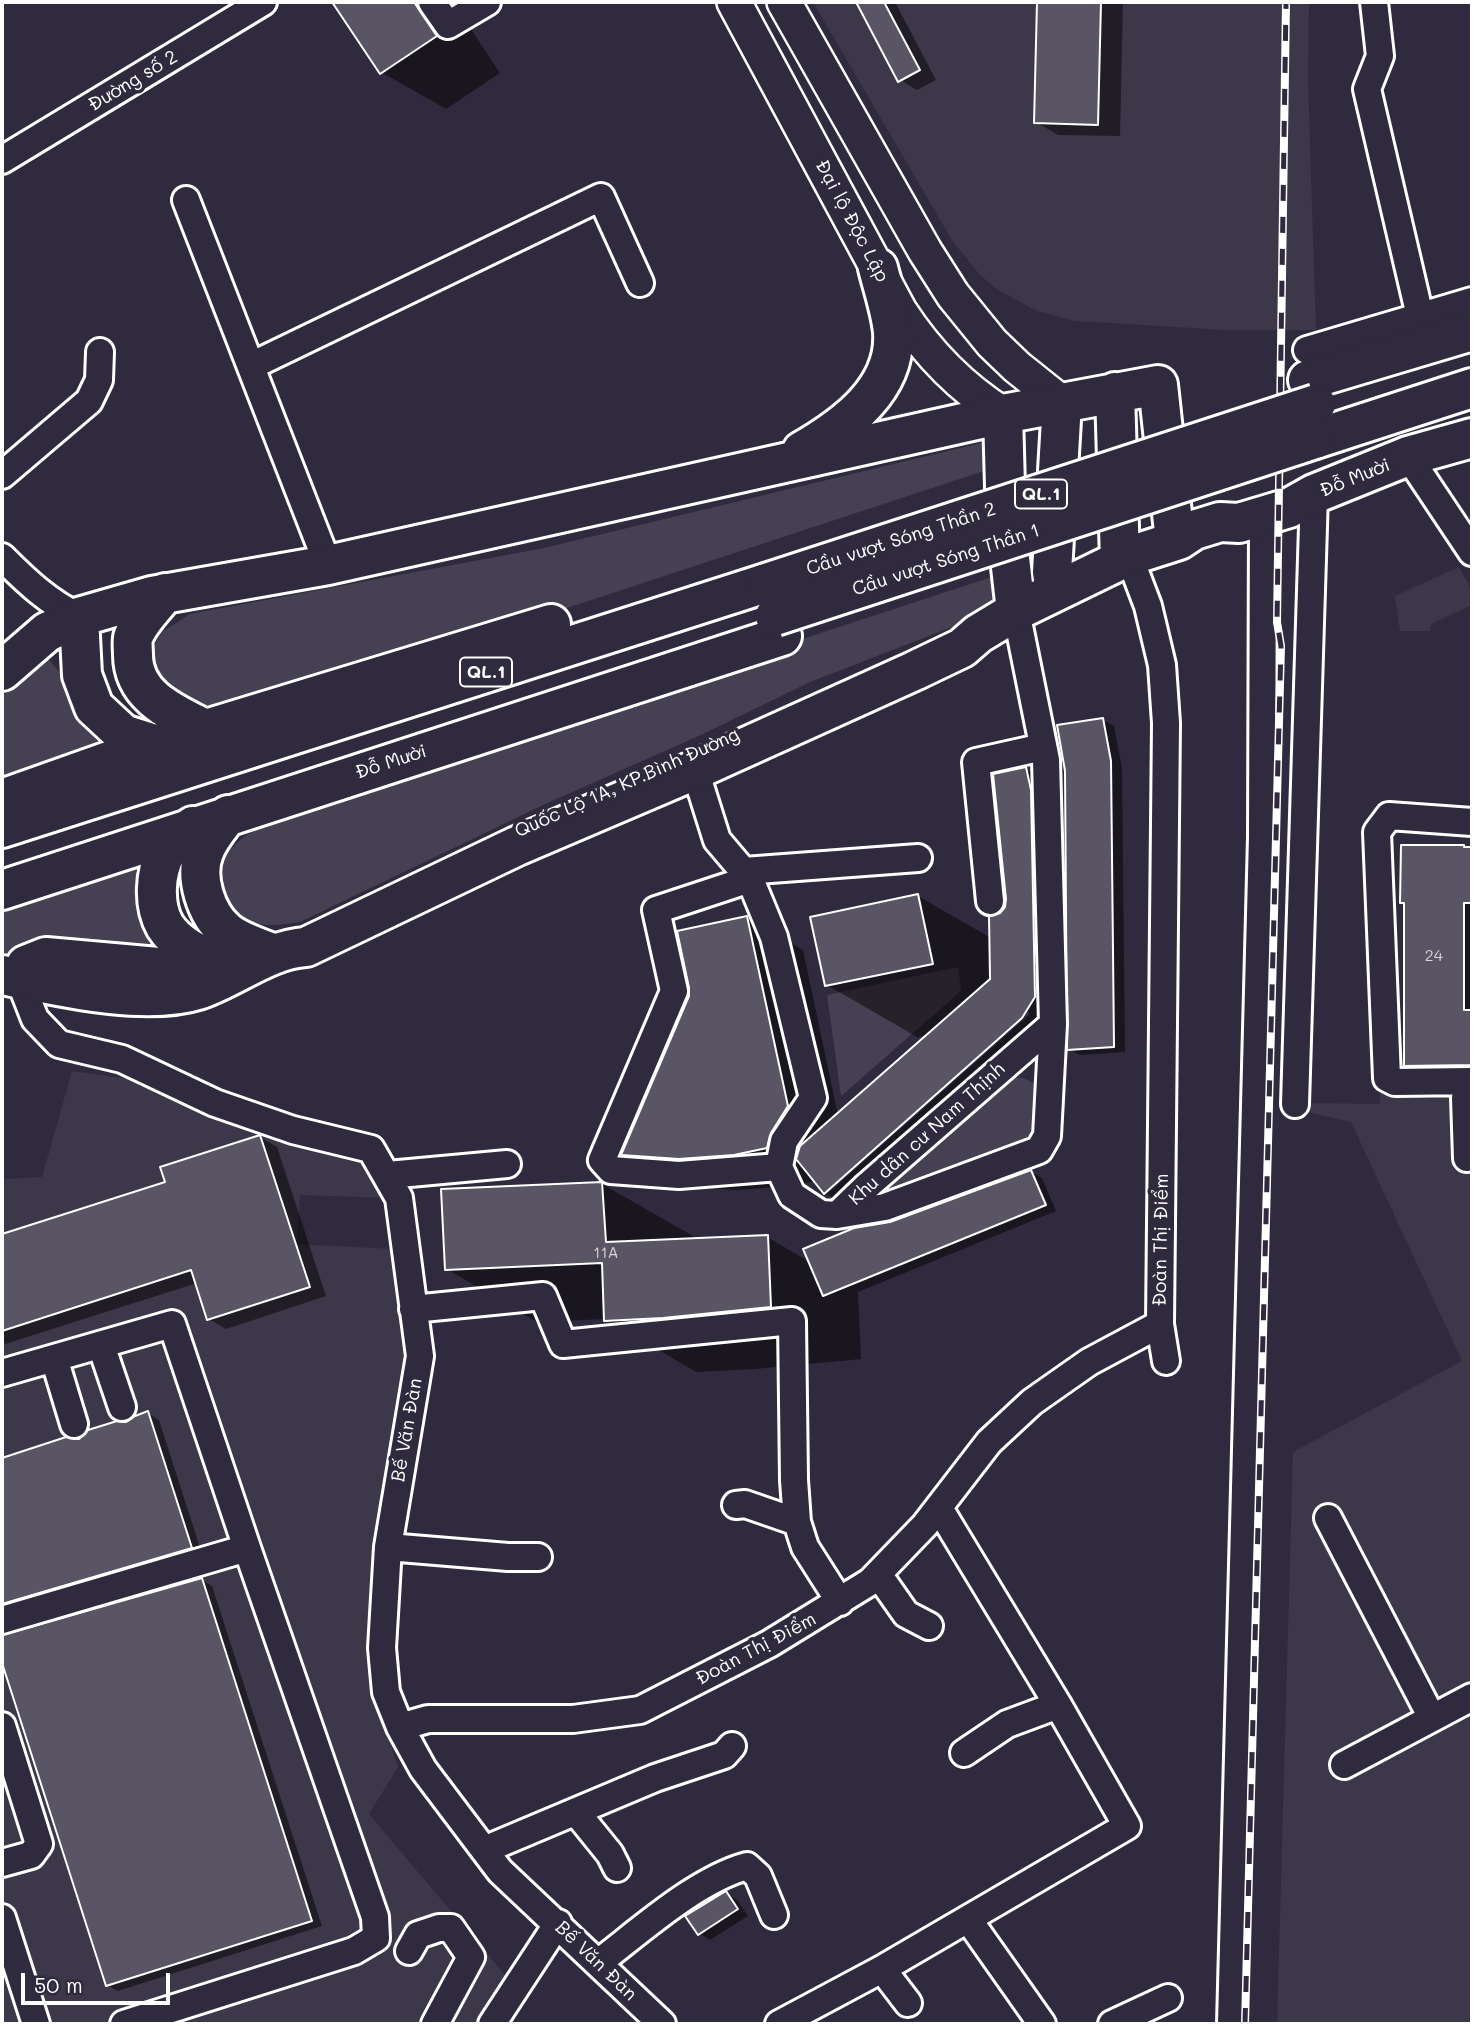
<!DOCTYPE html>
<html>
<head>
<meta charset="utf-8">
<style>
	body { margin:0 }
	#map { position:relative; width:1474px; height:2026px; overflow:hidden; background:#2f2a3d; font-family:Mali,sans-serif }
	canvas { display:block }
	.frame { position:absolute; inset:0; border:4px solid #fff; pointer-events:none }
	.scale { position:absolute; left:21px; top:1973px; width:149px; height:32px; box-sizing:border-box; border:4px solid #fff; border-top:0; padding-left:9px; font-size:21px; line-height:24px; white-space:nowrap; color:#fff; -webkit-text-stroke:5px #2f2a3d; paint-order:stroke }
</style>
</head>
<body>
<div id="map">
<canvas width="1474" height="2026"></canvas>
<div class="frame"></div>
<div class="scale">50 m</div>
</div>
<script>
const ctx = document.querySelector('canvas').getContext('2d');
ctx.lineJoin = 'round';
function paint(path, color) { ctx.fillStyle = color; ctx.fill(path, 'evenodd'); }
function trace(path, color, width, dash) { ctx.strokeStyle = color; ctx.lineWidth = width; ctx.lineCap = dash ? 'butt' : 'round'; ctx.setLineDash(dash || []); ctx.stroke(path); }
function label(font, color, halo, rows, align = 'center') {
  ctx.font = font + ' Mali,sans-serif'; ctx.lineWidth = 7; ctx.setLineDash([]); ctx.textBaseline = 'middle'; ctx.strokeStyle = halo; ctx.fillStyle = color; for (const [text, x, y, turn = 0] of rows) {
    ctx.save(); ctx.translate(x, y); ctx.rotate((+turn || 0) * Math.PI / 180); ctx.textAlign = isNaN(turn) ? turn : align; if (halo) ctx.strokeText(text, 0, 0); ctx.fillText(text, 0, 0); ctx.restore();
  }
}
paint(new Path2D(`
	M813 2H1309L1308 80 1316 330H1226L1075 321 1037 311 998 290 981 276 953 242Z
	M1459 567 1472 591V605L1431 624 1430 631H1400L1395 596Z
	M72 1071 151 1082 355 1157 380 1177 390 1198 300 1195 297 1244 394 1249 414 1363 377 1700 398 1767 369 1814 511 1982 478 2024H2V1179L42 1177Z
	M1472 1084V2024H1277L1293 1452 1462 1361 1351 1122 1307 1112V1103L1380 1104V1086Z`), '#3c3749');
paint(new Path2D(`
	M981 443 991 448 993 468 357 677 275 699 188 712 145 661 162 632 190 614 544 548Z
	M995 576 994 604 988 613 810 682 703 734 543 805 300 922C275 926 241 930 225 905 222 900 221 890 220 884 218 871 222 859 231 849 243 835 264 824 281 816L689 676Z
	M44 654 70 684 82 725 101 744 2 793V693L18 674Z
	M131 862 136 867 151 927 176 962 2 959V901Z
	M958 967 961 991 841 1096 827 995Z
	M1010 1077 1023 1078 1034 1083 1037 1133 1022 1147 896 1191 887 1184Z`), '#464152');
paint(new Path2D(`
	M346 2H445L457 8 500 73 446 109 381 72 338 7Z
	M858 2H895L936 80 917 90 900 80Z
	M1039 2H1123L1120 136 1058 135 1036 122Z
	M1103 720 1114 726 1122 768 1125 1052 1080 1055 1069 1049Z
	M1025 769 1036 775 1046 1004 1033 1024 836 1199 827 1194 1030 1014 1027 1011 826 1190V1193L816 1181 791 1186 736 1190 679 1186 623 1154 747 918 803 950 838 1115 929 1035 917 1037 827 985 918 896 991 938 1006 908Z
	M1403 847H1472V1104L1406 1065V904L1402 902Z
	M260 1137 277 1147 326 1296 226 1329 209 1319 197 1283 2 1345V1236L167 1183Z
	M1031 1172 1042 1178 1056 1211 858 1292 861 1359 755 1369 696 1372 606 1319 537 1322 447 1269 602 1184 693 1236V1240L767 1237 810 1262Z
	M148 1413 159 1420 202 1554 2 1615V1460L67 1439 80 1441 127 1424Z
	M201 1580 212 1586 322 1926 118 1991 107 1985 2 1657V1637Z
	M726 1893 737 1900 748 1916 710 1940 699 1933Z`), '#0007');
const building = new Path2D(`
	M332 2H414L437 36 380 74Z
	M856 2H884L920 70 898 82Z
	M1037 2H1101L1098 125 1034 123Z
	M1103 718 1111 761 1114 1047 1067 1050 1065 771 1057 725Z
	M1026 767 1031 790 1035 997 1022 1018 824 1194 796 1159 800 1146 990 979 989 916 1000 913 1005 907 1006 899 993 774Z
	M1401 845H1464V847H1472V903H1464V1010H1472V1065L1404 1066V903H1400Z
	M918 894 933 964 825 986 810 917Z
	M747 916 788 1106 771 1133 767 1148 734 1155 679 1159 621 1155 689 996V988L677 931Z
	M260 1135 310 1287 207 1320 191 1270 2 1331V1234L165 1182 160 1167Z
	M1031 1170 1046 1205 823 1296 803 1249 854 1228 890 1222Z
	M602 1182 606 1242 768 1235 771 1307 663 1318 604 1321 602 1263 445 1270 441 1189Z
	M148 1411 192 1548 2 1604V1458L66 1437 79 1439 88 1430 117 1421 126 1422 135 1416Z
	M202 1578 312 1921 106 1986 2 1663V1635Z
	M726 1891 738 1909 698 1935 685 1916Z`);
paint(building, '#595564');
trace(building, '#fff', 2);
const minor = new Path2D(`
	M432 2 448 25 487 2
	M1374 2 1380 56 1367 89 1420 316
	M2 160 263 2
	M186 200 328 565
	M1307 350 1472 301
	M251 366 601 197 640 283
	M1408 456 1472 552
	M2 475 89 401 99 380 100 352
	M1129 556 1148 606 1162 665 1166 723 1160 1324 1166 1361
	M2 557C26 581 48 602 79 617
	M695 770 717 840 750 879 774 937 813 1098 784 1141 779 1167 792 1195 821 1214 837 1215 885 1207 1039 1150 1047 1136 1053 1024 1046 760 1016 611
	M1472 822 1389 816 1377 832 1387 1078 1395 1082 1472 1081
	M744 871 918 858
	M750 879 656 910 674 991 602 1160 611 1170 679 1175 779 1167
	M990 901 976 762 1043 747
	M19 978 35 1019 59 1044 122 1059 215 1103 293 1130 371 1149 399 1198 420 1356 388 1547 382 1648 386 1692 400 1727 423 1769 500 1871 662 2024
	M1295 1104 1314 494
	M1467 1158 1465 1098H1472
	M388 1175 507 1164
	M837 1215 866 1187 1053 1024
	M413 1309 543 1296 563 1344 792 1321 794 1480 797 1522 805 1547 840 1602
	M101 1345 122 1407
	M54 1358 74 1424
	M2 1373 172 1324 247 1548 375 1917 376 1938 354 1951 124 2024
	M736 1505 745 1504 797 1522
	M1328 1518 1432 1718
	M388 1547 508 1557H538
	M878 1574 906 1614 929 1626
	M2 1620 247 1548
	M2 1726 39 1844 31 1855 2 1863
	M400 1727 428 1719H573L640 1710 769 1644 870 1582 925 1525 989 1442 1032 1402 1089 1362 1160 1324
	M964 1753 1007 1724 1058 1705
	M1344 1765 1472 1697
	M576 1812 610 1854 617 1868
	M484 1850 655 1778 724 1755 732 1746
	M2 1918 36 2024
	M968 1919 1042 2024
	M409 1951 418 1935 439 1928H451L471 1957 435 2024
	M598 1963C640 1931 696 1880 747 1866L758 1876 774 1915
	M882 1969 908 2003
	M492 2024 558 1923
	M779 2024 882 1969 1127 1826 1058 1705 939 1508
	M1112 2024 1168 1998
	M1231 2024 1262 837 1263 516`);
const major = new Path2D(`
	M734 2 900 311C928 354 960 387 1003 414
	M784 2 925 251 953 295 992 343 1017 367 1062 403`);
const highway = new Path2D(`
	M1308 380 1472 331
	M1115 392 1120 561
	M1003 414 1006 523 1016 611
	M1315 439 1472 388
	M802 451C845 426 897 389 893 332 891 311 883 288 878 268
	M1055 592 1052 572 1062 403
	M165 593C155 606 138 622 133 638 132 643 133 650 133 655 133 697 174 713 205 729
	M79 617 82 675 94 707 123 734 167 748
	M2 671 47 632 79 617 152 596 328 565 1003 414 1158 385 1175 541
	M2 799 157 744 551 624
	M228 815C219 827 209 838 204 852 194 877 206 914 226 931 239 942 260 948 275 954
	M193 826C184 832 171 842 166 852 155 873 153 905 165 926 177 945 198 954 218 962
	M2 828 766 583
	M2 890 782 636
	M2 975C57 986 144 1007 198 990 234 978 268 949 306 947L517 846 695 770 914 671 962 648 978 634 1016 611 1129 556 1179 540 1194 530 1220 522 1239 523 1289 508 1314 494 1408 456 1472 438
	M19 978 26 965 46 957 158 967 242 960`);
trace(minor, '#fff', 32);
trace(major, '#fff', 38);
trace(highway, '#fff', 44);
trace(minor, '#2f2a3d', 26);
trace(major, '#2f2a3d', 33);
trace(highway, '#2f2a3d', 38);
const rail = new Path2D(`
	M1245 2024 1281 646 1277 622 1286 2`);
trace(rail, '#fff', 8);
trace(rail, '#2f2a3d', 5, [16]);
const highwayBridge = new Path2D(`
	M766 583 1316 404
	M775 616 1315 439`);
trace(highwayBridge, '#fff', 44, []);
trace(highwayBridge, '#2f2a3d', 38);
label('16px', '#d6d4d8', null, [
	["24",1434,956],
	["11A",606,1253]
]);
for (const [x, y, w] of [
	[1041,494,52],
	[486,672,52]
]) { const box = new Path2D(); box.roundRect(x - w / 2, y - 14.5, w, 29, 5); ctx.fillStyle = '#2f2a3d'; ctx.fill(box); trace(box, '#fff', 2); }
label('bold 18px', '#fff', null, [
	["QL.1",1041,494],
	["QL.1",486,672]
]);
label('19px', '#fff', '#2f2a3d', [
	["Đường số 2",133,81,-31],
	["Đại lộ Độc Lập",852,221,62],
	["Đỗ Mười",1355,478,-22],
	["Cầu vượt Sóng Thần 2",901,539,-18],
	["Cầu vượt Sóng Thần 1",946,560,-18],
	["Đỗ Mười",391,762,-18],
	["Quốc Lộ 1A, KP.Bình Đường",627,783,-24],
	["Khu dân cư Nam Thịnh",927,1134,-42],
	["Đoàn Thị Điểm",1161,1240,-89],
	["Bế Văn Đàn",407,1430,-80],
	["Đoàn Thị Điểm",756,1649,-28],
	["Bế Văn Đàn",596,1961,44]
]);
</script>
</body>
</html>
